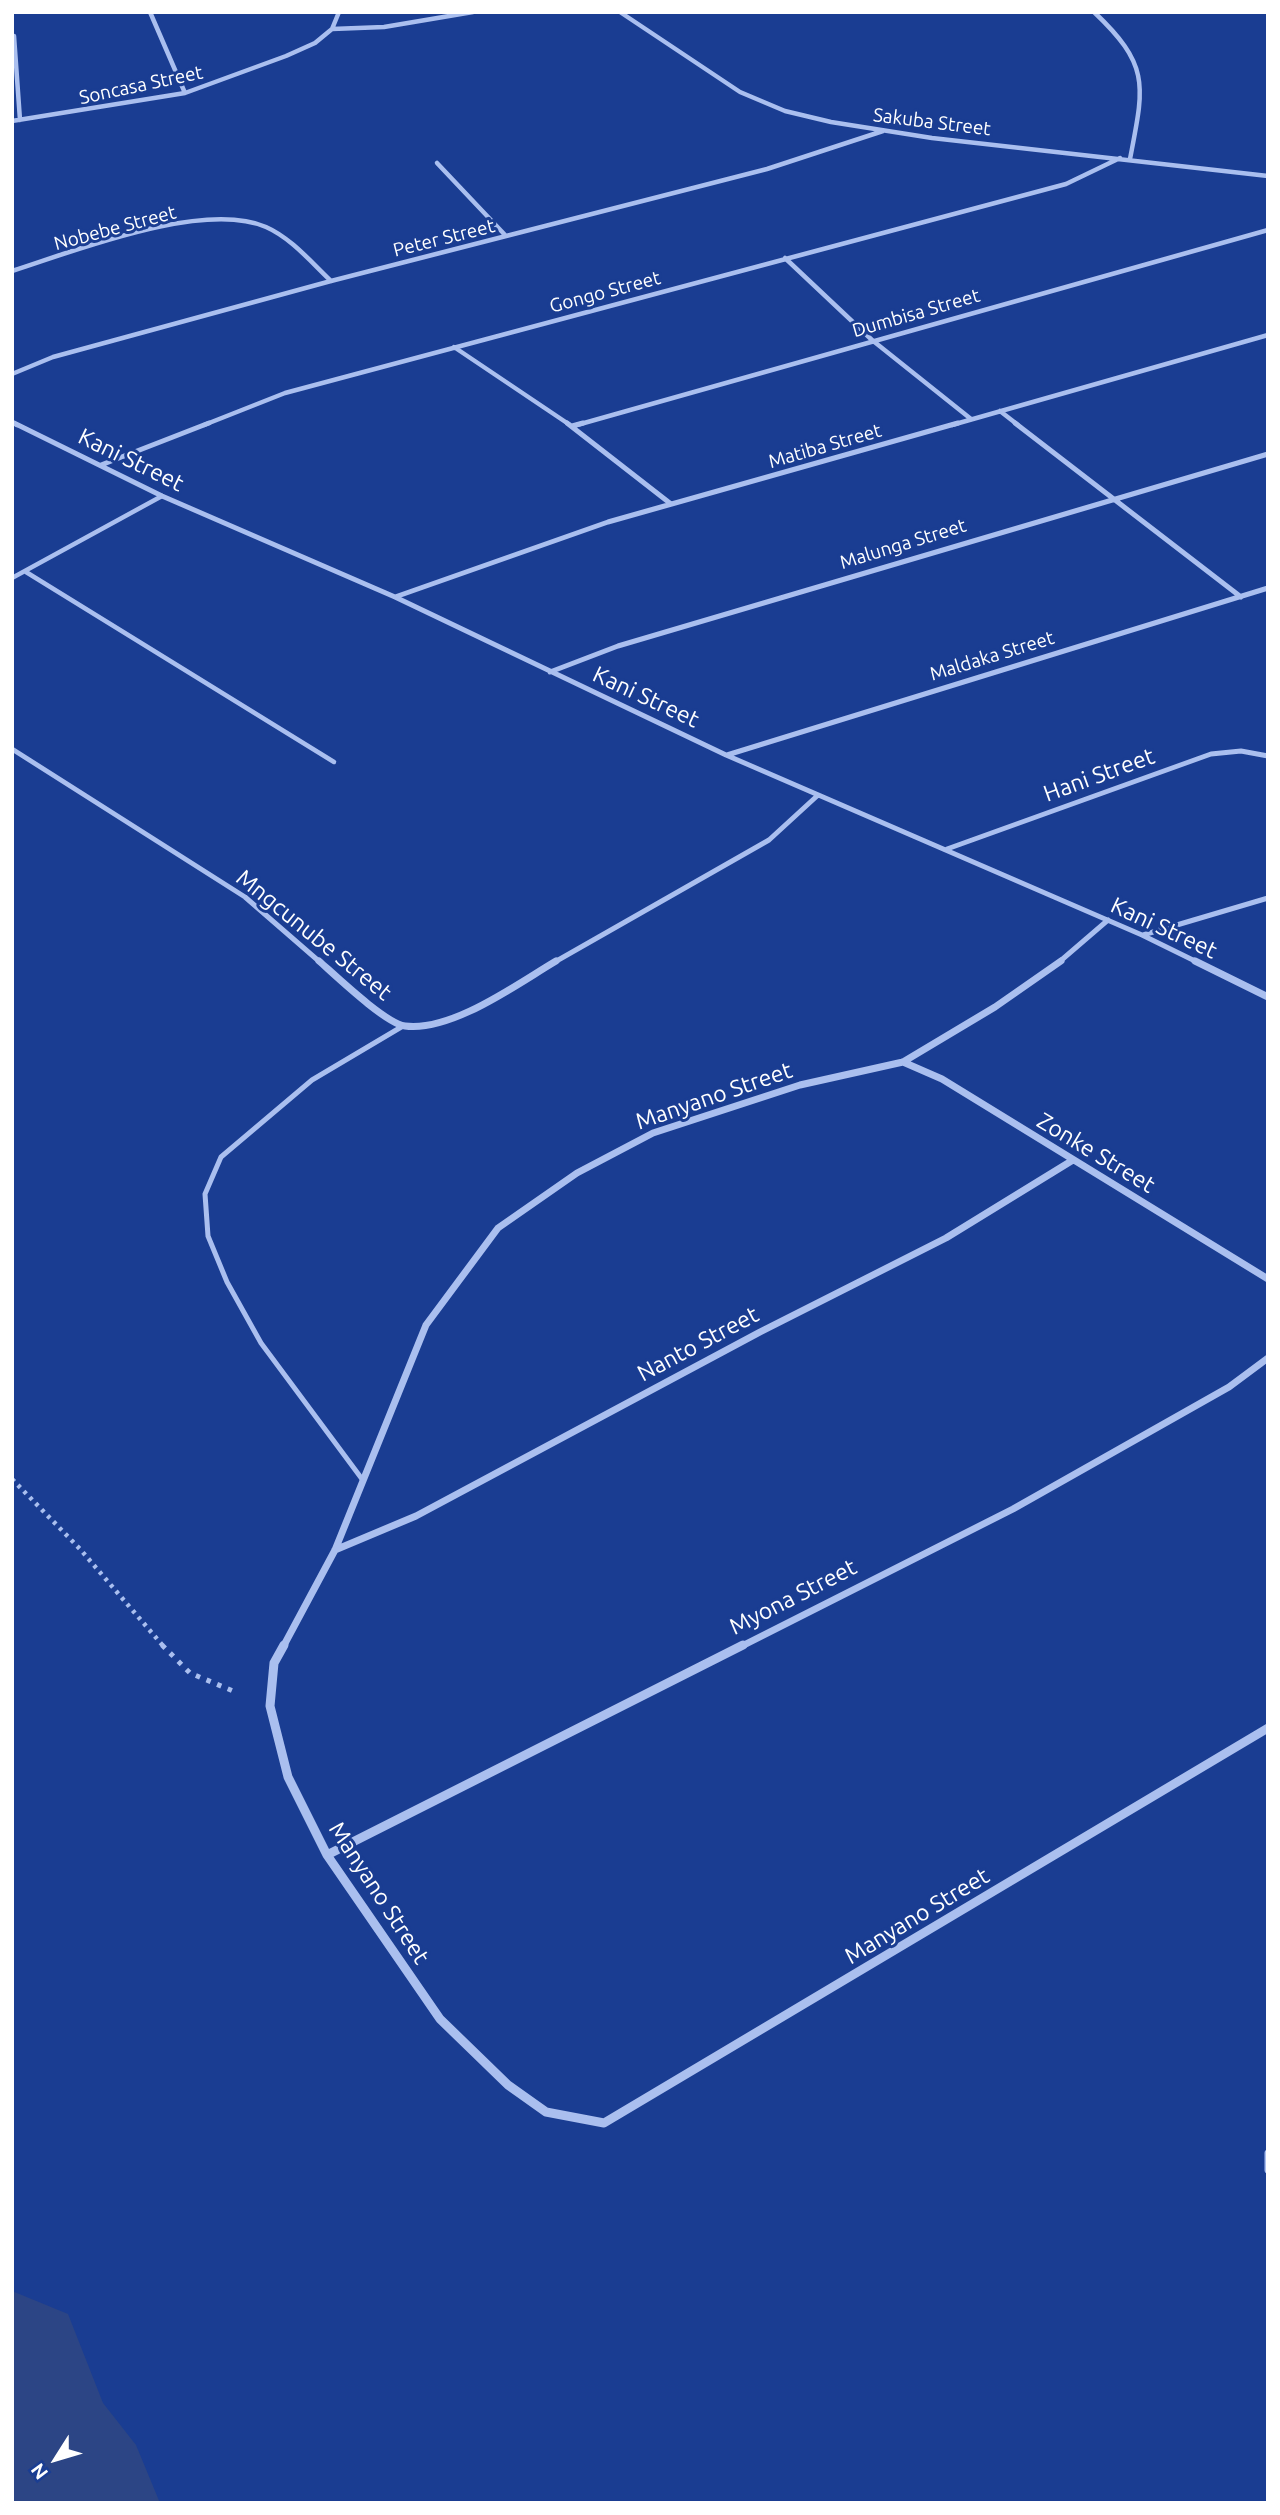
<!DOCTYPE html>
<html>
<head>
<meta charset="utf-8">
<style>
	body { margin:0 }
	#map { position:relative; width:1280px; height:2515px; overflow:hidden; background:#1a3d92; font-family:Ubuntu,sans-serif }
	canvas { display:block }
	.frame { position:absolute; inset:0; border:14px solid #fff; pointer-events:none }
	.north { position:absolute; left:21px; top:2424px; width:70px; height:70px; -webkit-text-stroke:5px #1a3d92; paint-order:stroke; rotate:233deg; font-size:19px; font-weight:700; line-height:28px; text-align:center; color:#fff }
	.north::after { content:''; display:block; margin:auto; width:24px; height:32px; background:#fff; clip-path:polygon(50% 0,100% 100%,50% 72%,0 100%) }
</style>
</head>
<body>
<div id="map">
<canvas width="1280" height="2515"></canvas>
<div class="frame"></div>
<div class="north">N</div>
</div>
<script>
const ctx = document.querySelector('canvas').getContext('2d');
ctx.lineJoin = 'round';
function paint(path, color) { ctx.fillStyle = color; ctx.fill(path, 'evenodd'); }
function trace(path, color, width, dash) { ctx.strokeStyle = color; ctx.lineWidth = width; ctx.lineCap = dash ? 'butt' : 'round'; ctx.setLineDash(dash || []); ctx.stroke(path); }
function label(font, color, halo, rows, align = 'center') {
  ctx.font = font + ' Ubuntu,sans-serif'; ctx.lineWidth = 6; ctx.setLineDash([]); ctx.textBaseline = 'middle'; ctx.strokeStyle = halo; ctx.fillStyle = color; for (const [text, x, y, turn = 0] of rows) {
    ctx.save(); ctx.translate(x, y); ctx.rotate((+turn || 0) * Math.PI / 180); ctx.textAlign = isNaN(turn) ? turn : align; if (halo) ctx.strokeText(text, 0, 0); ctx.fillText(text, 0, 0); ctx.restore();
  }
}
paint(new Path2D(`
	M12 2291 68 2314 103 2403 136 2445 160 2503H12Z`), '#2c4585');
trace(new Path2D(`
	M12 1479 80 1549 164 1647`), '#aabfef', 4.5, [3.5, 5]);
trace(new Path2D(`
	M162 1645 190 1673 233 1691`), '#aabfef', 5, [4.5, 7]);
trace(new Path2D(`
	M26 572 334 762
	M12 578 162 496`), '#aabfef', 4.5);
trace(new Path2D(`
	M362 1479 261 1343 227 1282 208 1236 205 1194 221 1157 312 1080 403 1026`), '#aabfef', 5);
trace(new Path2D(`
	M1268 2153V2170`), '#aabfef', 7);
trace(new Path2D(`
	M150 12 185 93
	M620 12 740 92 785 111 831 122 932 138 1268 176
	M1094 12C1151 66 1144 86 1130 159
	M332 29 339 12
	M14 36 20 120
	M12 121 185 93 286 56 315 43 332 29 384 27 473 12
	M437 163 506 236
	M785 258 872 340 971 419
	M12 271C75 251 203 200 266 227 291 238 311 262 331 281
	M454 347 570 425
	M12 374 53 357 331 281 767 169 883 131
	M1000 411 1018 425
	M12 422 17 425
	M204 425 285 393 1066 184 1120 158
	M577 425 1268 230
	M952 425 1268 335`), '#aabfef', 4.5);
trace(new Path2D(`
	M14 423 162 496 395 597 726 755 1142 935 1199 963
	M567 423 671 504
	M1015 423 1241 597
	M572 426 583 423
	M101 465 209 423
	M395 597 608 522 958 423
	M550 672 618 646 1268 454
	M12 749 245 897 321 963
	M727 755 1268 588
	M947 849 1211 754 1241 751 1268 756
	M1143 935 1268 898
	M553 963 769 840 817 796
	M1058 963 1108 920`), '#aabfef', 5);
trace(new Path2D(`
	M319 961C336 976 385 1023 405 1026 452 1032 517 984 556 961
	M1195 961 1268 997
	M903 1062 942 1079 1268 1279
	M335 1550 416 1516 760 1332 946 1238 1073 1160
	M283 1647 335 1550 426 1325 498 1228 577 1173 653 1133 800 1085 903 1062 995 1007 1061 961
	M740 1647 1013 1509 1229 1387 1268 1358`), '#aabfef', 7);
trace(new Path2D(`
	M284 1645 274 1663 270 1706 288 1777 327 1855 440 2019 508 2085 546 2112 604 2123 1268 1728
	M327 1855 743 1645`), '#aabfef', 9);
label('19px', '#fff', '#1a3d92', [
	["Soncasa Street",141,85,-12],
	["Sakuba Street",932,122,7],
	["Nobebe Street",115,228,-15],
	["Peter Street",444,238,-14],
	["Gongo Street",605,292,-15],
	["Dumbisa Street",916,313,-16],
	["Matiba Street",825,446,-16],
	["Malunga Street",903,544,-17],
	["Maldaka Street",992,656,-17]
]);
label('23px', '#fff', '#1a3d92', [
	["Kani Street",131,460,26],
	["Kani Street",646,697,25],
	["Hani Street",1099,775,-20],
	["Kani Street",1164,928,25],
	["Mngcunube Street",314,935,39],
	["Manyano Street",714,1096,-19],
	["Zonke Street",1096,1153,31],
	["Nanto Street",698,1344,-28],
	["Myona Street",793,1597,-27],
	["Manyano Street",379,1893,57],
	["Manyano Street",917,1916,-31]
]);
</script>
</body>
</html>
